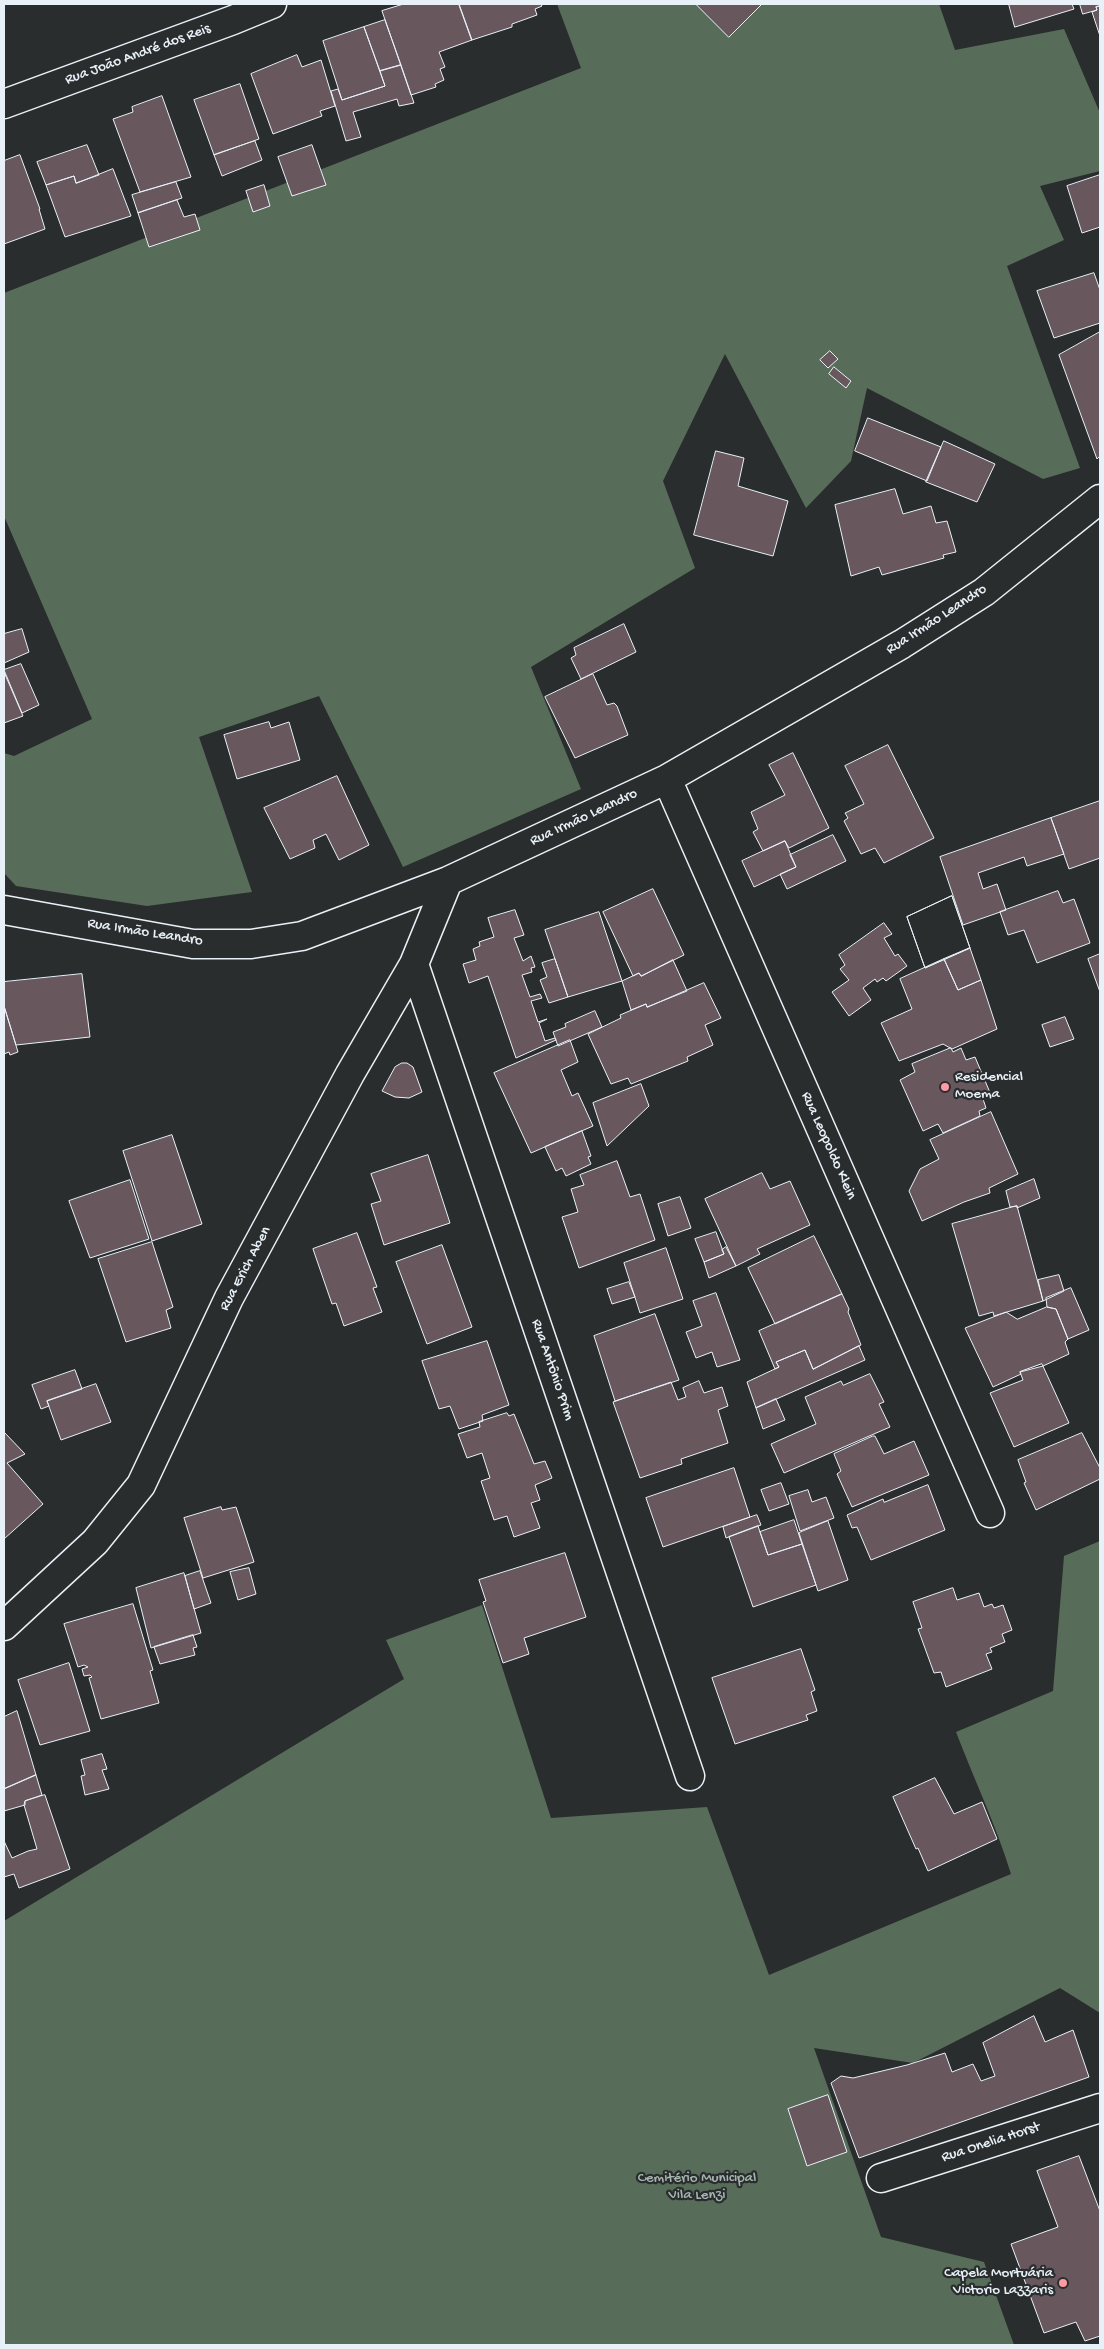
<!DOCTYPE html>
<html>
<head>
<meta charset="utf-8">
<style>
	body { margin:0 }
	#map { position:relative; width:1104px; height:2349px; overflow:hidden; background:#2a2d2e; font-family:"Gochi Hand",sans-serif }
	canvas { display:block }
	.frame { position:absolute; inset:0; border:5px solid #e8f1f8; pointer-events:none }
</style>
</head>
<body>
<div id="map">
<canvas width="1104" height="2349"></canvas>
<div class="frame"></div>
</div>
<script>
const ctx = document.querySelector('canvas').getContext('2d');
ctx.lineJoin = 'round';
function paint(path, color) { ctx.fillStyle = color; ctx.fill(path, 'evenodd'); }
function trace(path, color, width, dash) { ctx.strokeStyle = color; ctx.lineWidth = width; ctx.lineCap = dash ? 'butt' : 'round'; ctx.setLineDash(dash || []); ctx.stroke(path); }
function label(font, color, halo, rows, align = 'center') {
  ctx.font = font + ' "Gochi Hand",sans-serif'; ctx.lineWidth = 4.5; ctx.setLineDash([]); ctx.textBaseline = 'middle'; ctx.strokeStyle = halo; ctx.fillStyle = color; for (const [text, x, y, turn = 0] of rows) {
    ctx.save(); ctx.translate(x, y); ctx.rotate((+turn || 0) * Math.PI / 180); ctx.textAlign = isNaN(turn) ? turn : align; if (halo) ctx.strokeText(text, 0, 0); ctx.fillText(text, 0, 0); ctx.restore();
  }
}
paint(new Path2D(`
	M557 4H939L955 50 1064 29 1100 113V171L1040 186 1064 240 1007 266 1080 468 1043 479 867 388 851 461 806 508 725 354 663 481 695 568 531 667 581 789 403 867 319 696 199 737 252 892 147 906 16 886 4 873V753L14 756 92 719 4 516V293L581 68Z
	M1100 1541V2013L1060 1988 913 2063 814 2048 881 2237 984 2262 1014 2345H4V1921L404 1679 386 1640 482 1605 551 1818 707 1807 769 1975 1011 1874C996 1825 974 1779 956 1732L1053 1691 1064 1556Z`), '#576d59');
const building = new Path2D(`
	M404 4H459L472 40 439 52 445 67 440 69 444 80 435 84 436 87 411 95 382 11Z
	M459 4H541L542 6 535 9 537 15 512 24V27L472 40Z
	M696 4H762L729 37Z
	M1009 4H1072L1074 9 1015 27Z
	M1080 4H1100V6L1096 7 1097 10 1083 14Z
	M1100 6V36L1092 12 1097 10 1096 7Z
	M385 20 401 65 380 71 364 27Z
	M364 27 385 86 342 100 323 41Z
	M297 55 302 67 321 60 335 106 320 111 322 116 273 134 251 74Z
	M401 65 414 103 399 106 397 99 353 112 361 137 346 141 331 91 338 89 342 100 385 86 380 71Z
	M240 84 259 139 214 155 194 100Z
	M162 96 191 177 140 192 113 119 133 112 132 107Z
	M255 141 262 160 222 176 214 155Z
	M87 145 99 175 76 183 74 176 46 185 37 162Z
	M312 145 326 185 292 196 278 157Z
	M20 155 40 209H39L45 229 4 244V161Z
	M113 169 131 216 65 237 46 185 74 176 76 183Z
	M1100 175V227L1082 233 1067 186Z
	M176 182 182 198 138 213 132 195Z
	M264 185 270 206 253 212 246 191Z
	M177 200 184 217 195 214 200 230 149 247 138 213Z
	M1094 273 1100 290V323L1054 338 1037 291Z
	M1100 332V456L1097 459 1059 355Z
	M830 351 838 359 828 368 820 360Z
	M834 367 851 381 846 388 829 374Z
	M868 418 941 447 927 481 855 451Z
	M944 441 995 464 977 502 926 482Z
	M716 451 744 458 738 486 788 501 773 556 694 535Z
	M895 489 903 514 931 506 936 523 947 521 956 552 943 555 944 558 882 575 879 567 851 576 835 505Z
	M624 624 636 652 581 679 571 658 576 655 574 648Z
	M22 629 29 652 4 663V634Z
	M21 664 39 705 22 713 4 670Z
	M4 672 23 716 4 723Z
	M593 674 607 705 614 703 617 706 628 735 575 758 545 697Z
	M269 722 271 728 289 722 300 760 237 779 224 735Z
	M888 745 934 838 884 863 875 848 861 854 844 821 848 818 845 813 864 804 845 766Z
	M793 753 829 828 789 848 785 841 763 851 753 832 758 829 751 812 785 795 769 765Z
	M337 776 369 845 339 860 326 834 313 840 315 848 290 859 264 808Z
	M1100 801V858L1069 869 1051 818Z
	M1051 818 1064 854 1027 866 1024 857 978 873 983 889 997 884 1006 910 963 925 940 857Z
	M833 835 846 861 787 889 780 874 796 867 790 855Z
	M785 841 796 867 754 887 742 861Z
	M653 889 684 955 641 976 639 973 633 976 603 912Z
	M1058 891 1063 903 1074 899 1090 943 1037 963 1024 930 1008 935 1000 912Z
	M952 896 970 948 925 968 907 917Z
	M952 896 970 948 925 968 907 917Z
	M515 910 524 935 514 938 523 961 531 956 535 967 531 968 532 972 522 975 530 997 540 994 542 998 531 1001 538 1022 547 1019 539 1023 545 1041 555 1038 556 1040 516 1058 488 976 469 983 463 964 476 960 473 949 480 946 479 942 494 937 488 918Z
	M599 912 622 981 568 997 545 930Z
	M884 923 892 934 884 938 895 956 898 954 907 966 886 981 883 978 877 982 875 979 863 988 871 1000 849 1016 832 992 849 980 840 969 845 965 839 955Z
	M970 948 981 980 958 990 944 959Z
	M1100 954V992L1088 959Z
	M555 959 568 997 549 1003 540 980 547 977 542 963Z
	M944 959 958 990 981 980 997 1029 952 1049 943 1044 899 1061 881 1023 912 1009 900 979Z
	M673 960 687 991 647 1007 646 1004 631 1010 622 981 639 973 641 976Z
	M82 974 90 1037 16 1045 4 1006V982Z
	M704 983 721 1018 705 1025 713 1045 687 1057 688 1061 631 1084 628 1078 611 1084 588 1034 621 1018 620 1015 646 1004 647 1007Z
	M4 1006 18 1052 10 1055 9 1052 4 1054Z
	M595 1011 602 1027 558 1046 553 1032 566 1027 565 1024Z
	M1065 1017 1074 1039 1050 1047 1042 1025Z
	M570 1040 578 1062 561 1070 572 1096 578 1093 593 1126 531 1153 494 1073Z
	M951 1048 953 1052 961 1048 966 1060 975 1057 991 1095 983 1099 986 1108 979 1111 980 1116 943 1133 938 1124 923 1131 900 1080 915 1072 912 1064Z
	M402 1063H407L413 1067 422 1092 409 1098 395 1097 382 1091 395 1067Z
	M641 1084 649 1106 607 1146 593 1103Z
	M991 1112 1018 1174 989 1188 990 1193 964 1202 922 1221 909 1191 920 1169 939 1159 930 1140Z
	M582 1131 591 1156 588 1157 591 1164 566 1176 562 1168 556 1171 545 1147Z
	M172 1135 202 1224 152 1241 123 1151Z
	M428 1155 450 1223 384 1245 371 1204 381 1201 371 1174Z
	M617 1161 630 1197 640 1194 655 1240 579 1268 562 1217 578 1212 571 1189 584 1185 580 1175Z
	M762 1173 770 1189 790 1181 810 1225 757 1249 760 1254 736 1266 705 1199Z
	M1034 1179 1040 1198 1017 1208V1206L1010 1207 1006 1191Z
	M130 1180 149 1239 90 1258 69 1201Z
	M680 1197 691 1228 668 1236 658 1204Z
	M1017 1206 1043 1301 994 1316 993 1312 979 1316 952 1224Z
	M716 1232 724 1254 704 1262 695 1239Z
	M357 1233 377 1287 373 1288 382 1312 344 1326 336 1303 332 1304 313 1249Z
	M814 1236 842 1294 775 1324 748 1268Z
	M152 1242 173 1307 166 1310 171 1328 126 1342 98 1259Z
	M442 1245 472 1327 427 1344 396 1262Z
	M726 1247 736 1266 709 1278 704 1262 724 1254 722 1250Z
	M666 1248 683 1299 640 1313 624 1263Z
	M1059 1275 1064 1291 1043 1301 1038 1280Z
	M629 1282 635 1297 612 1304 607 1289Z
	M1071 1288 1089 1330 1068 1339 1056 1309 1047 1307 1046 1298Z
	M716 1293 740 1360 717 1367 712 1352 696 1358 686 1332 702 1326 693 1301Z
	M842 1294 849 1309 848 1312 861 1345 813 1369 805 1350 776 1362 779 1367 775 1369 759 1331Z
	M1047 1307 1056 1309 1068 1339 1065 1342 1069 1354 1043 1366 1020 1372 1021 1374 993 1387 965 1328 1006 1312 1017 1319Z
	M655 1314 679 1380 615 1401 594 1336Z
	M487 1341 509 1405 482 1415 483 1421 459 1429 450 1406 439 1409 422 1361Z
	M859 1346 865 1360 756 1408 747 1382 779 1367 776 1362 805 1350 813 1369Z
	M1042 1364 1069 1423 1014 1447 990 1393 1023 1380 1020 1372Z
	M75 1370 82 1389 47 1401 49 1406 41 1409 32 1385Z
	M870 1374 884 1402 879 1404 890 1427 784 1473 771 1444 816 1424 805 1397 841 1381 843 1385Z
	M699 1381 704 1393 722 1387 728 1406 718 1410 728 1443 681 1459 682 1464 640 1478 613 1402 671 1382 678 1400 686 1397 683 1388Z
	M96 1384 111 1422 61 1440 47 1401Z
	M776 1399 785 1420 763 1429 756 1408Z
	M507 1413 509 1416 514 1414 534 1464 545 1461 552 1478 535 1485 540 1500 531 1503 540 1528 514 1537 507 1516 494 1520 481 1481 490 1478 482 1453 467 1458 458 1434 480 1427 479 1422Z
	M4 1432 25 1454 7 1463 43 1504 4 1539Z
	M1082 1433 1100 1468V1479L1036 1510 1024 1483 1026 1482 1018 1460Z
	M873 1436H875L884 1454 914 1441 929 1475 852 1507 837 1474 841 1471 834 1454Z
	M734 1468 750 1517 663 1547 646 1498Z
	M781 1483 789 1504 769 1511 761 1490Z
	M928 1485 945 1530 871 1560 857 1527 852 1528 847 1515 883 1499 884 1502Z
	M808 1490 812 1502 826 1497 834 1518 800 1531 789 1496Z
	M221 1507 222 1510 236 1507 254 1562 203 1578 184 1518Z
	M757 1515 761 1525 726 1538 723 1527Z
	M794 1520 802 1544 768 1555 760 1532Z
	M828 1521 848 1580 818 1591 799 1533Z
	M758 1526 768 1555 802 1544 816 1585 753 1607 729 1537Z
	M565 1553 586 1617 524 1638 529 1654 503 1663 483 1602 486 1601 479 1580Z
	M249 1568 256 1594 238 1600 230 1572Z
	M200 1571 211 1603 194 1609 185 1576Z
	M184 1573 201 1633 151 1648 136 1588Z
	M953 1588 957 1600 979 1593 984 1607 992 1604 994 1608 1003 1605 1012 1630 1002 1634 1005 1642 990 1648 992 1652 986 1654 992 1669 946 1687 941 1672 934 1673 918 1629 922 1628 913 1602Z
	M133 1604 153 1670 150 1671 159 1703 101 1719 89 1678 92 1677 90 1675 84 1676 82 1669 88 1667 84 1665 78 1667 64 1624Z
	M193 1635 197 1647 193 1648 195 1655 160 1664 154 1647Z
	M801 1649 815 1690 811 1692 817 1711 806 1715 808 1720 735 1744 712 1678Z
	M69 1663 90 1731 40 1745 18 1680Z
	M17 1711 36 1775 4 1789V1717Z
	M102 1754 107 1769 102 1770 109 1789 85 1795 81 1776 85 1775 81 1760Z
	M36 1775 42 1795 25 1801V1805L4 1811V1789Z
	M935 1778 954 1814 982 1802 997 1839 928 1871 918 1848 916 1849 893 1797Z
	M45 1795 70 1869 19 1888 14 1874 4 1877V1841L12 1858 28 1851 37 1849 24 1805 25 1801Z
	M1034 2016 1045 2042 1073 2030 1089 2077 859 2158 831 2083 841 2076 853 2078 907 2065 945 2053 952 2072 973 2064 981 2081 995 2076 983 2043Z
	M828 2095 847 2152 807 2166 788 2109Z
	M1079 2156 1100 2211V2336L1085 2341 1076 2322 1044 2333 1011 2244 1058 2227 1037 2171Z`);
paint(building, '#69575e');
trace(building, '#e8f1f8', 1);
const minor = new Path2D(`
	M4 104 233 20 272 4
	M667 779 990 1513
	M4 910 193 944H251L302 936 448 881 667 779 902 644 984 592 1100 499
	M414 964 690 1776
	M4 1626 95 1542 141 1485 229 1298 350 1074 414 964 448 881
	M881 2178 1100 2108`);
trace(minor, '#e8f1f8', 31);
trace(minor, '#2a2d2e', 28);
for (const [x, y, r, color] of [
	[945,1087,5,"#ff9aa2"],
	[1063,2283,5,"#ff9aa2"]
]) { const dot = new Path2D(); dot.arc(x, y, r, 0, 2 * Math.PI); ctx.fillStyle = color; ctx.fill(dot); trace(dot, '#2a2d2e', 2); }
label('15px', '#e8f1f8', '#2a2d2e', [
	["Rua João André dos Reis",138,55,-20],
	["Rua Irmão Leandro",937,620,-33],
	["Rua Irmão Leandro",584,818,-25],
	["Rua Irmão Leandro",145,933,9],
	["Rua Leopoldo Klein",828,1146,66],
	["Rua Erich Aben",246,1269,-62],
	["Rua Antônio Prim",552,1370,71],
	["Rua Onelia Horst",991,2143,-18]
]);
label('15px', '#e8f1f8', '#2a2d2e', [
	["Residencial",955,1078],
	["Moema",955,1095],
	["Capela Mortuária",1053,2274,"right"],
	["Victorio Lazzaris",1053,2291,"right"]
], 'left');
label('15px', '#a7b6b0', '#2a2d2e', [
	["Cemitério Municipal",697,2179],
	["Vila Lenzi",697,2196]
]);
</script>
</body>
</html>
